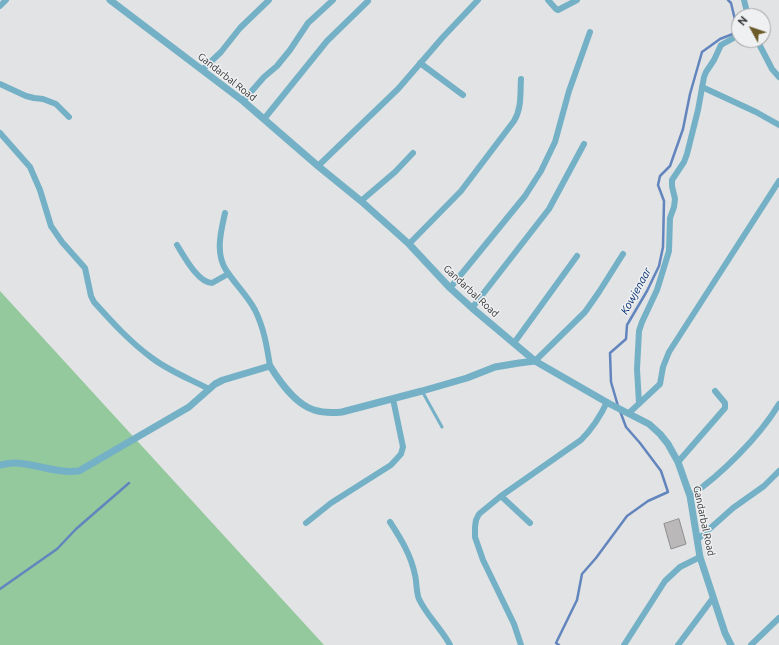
<!DOCTYPE html>
<html>
<head>
<meta charset="utf-8">
<style>
	body { margin:0 }
	#map { position:relative; width:779px; height:645px; overflow:hidden; background:#e2e3e4; font-family:Ubuntu,sans-serif }
	canvas { display:block }
	.north { position:absolute; left:731px; top:8px; width:40px; height:40px; box-sizing:border-box; background:#eff0f1; border:1px solid #a4a4a5; border-radius:50%; rotate:310deg; font-size:11px; font-weight:700; line-height:16px; text-align:center; color:#333 }
	.north::after { content:''; display:block; margin:auto; width:14px; height:18px; background:#6c5b29; clip-path:polygon(50% 0,100% 100%,50% 72%,0 100%) }
</style>
</head>
<body>
<div id="map">
<canvas width="779" height="645"></canvas>
<div class="north">N</div>
</div>
<script>
const ctx = document.querySelector('canvas').getContext('2d');
ctx.lineJoin = 'round';
function paint(path, color) { ctx.fillStyle = color; ctx.fill(path, 'evenodd'); }
function trace(path, color, width, dash) { ctx.strokeStyle = color; ctx.lineWidth = width; ctx.lineCap = dash ? 'butt' : 'round'; ctx.setLineDash(dash || []); ctx.stroke(path); }
function label(font, color, halo, rows, align = 'center') {
  ctx.font = font + ' Ubuntu,sans-serif'; ctx.lineWidth = 3; ctx.setLineDash([]); ctx.textBaseline = 'middle'; ctx.strokeStyle = halo; ctx.fillStyle = color; for (const [text, x, y, turn = 0] of rows) {
    ctx.save(); ctx.translate(x, y); ctx.rotate((+turn || 0) * Math.PI / 180); ctx.textAlign = isNaN(turn) ? turn : align; if (halo) ctx.strokeText(text, 0, 0); ctx.fillText(text, 0, 0); ctx.restore();
  }
}
paint(new Path2D(`
	M0 291 324 645H0Z`), '#94c89d');
trace(new Path2D(`
	M618 406 611 382 610 353 626 339 627 325 647 291 659 266 663 247 664 201 658 185 660 176 670 166 683 129 690 94 702 52 720 39 738 32 731 3 728 0
	M0 589 57 549 76 529 129 483
	M559 645 556 643 577 600 582 574 596 558 627 516 648 501 668 492 661 471 640 443 626 427 620 411`), '#6385be', 2.5);
const building = new Path2D(`
	M679 519 686 544 671 549 664 524Z`);
paint(building, '#bab8b8');
trace(building, '#8e8c8c', 1);
trace(new Path2D(`
	M422 391 442 427`), '#74b1c6', 3);
trace(new Path2D(`
	M548 0 556 9 558 10 577 0
	M744 0 748 16
	M0 6 6 0
	M757 40 772 69 779 77
	M420 63 463 95
	M202 70 221 52 240 28 269 0
	M0 84 26 96 34 98 43 99 56 104 69 117
	M702 87 756 112 779 125
	M243 101 264 77 277 66 290 50 308 23 333 0
	M264 119 327 41 368 1
	M0 133 30 167 40 190 51 226 62 242 85 268 91 296 94 302C112 322 130 342 152 358 169 371 190 379 209 389
	M318 166 398 89 443 37 478 0
	M361 201 395 172 413 153
	M225 213C221 231 215 253 226 270 235 284 247 295 255 310 264 328 267 347 270 366
	M409 244 461 191 514 121C522 108 520 93 521 79
	M177 245C184 256 198 283 212 283L228 274
	M450 288 525 196 541 171 555 142 569 91 590 32
	M472 308 549 209 584 144
	M514 343 577 256
	M535 361 585 312 599 292 623 254
	M639 403 637 369 639 331 642 322 657 290 669 251 670 218 674 207 675 199 672 186V180L684 162 687 154 698 110 704 77 706 72 714 60 721 45 739 35
	M629 413 660 384 663 367 669 352 779 181
	M678 462 725 408V403L715 391
	M501 496 530 523
	M690 496C721 475 760 436 779 404
	M390 522C401 539 411 555 415 575 417 583 416 592 419 599 427 616 441 628 450 645
	M306 523 331 503 391 465 401 454 403 447 393 399
	M697 540 733 508 764 486 779 471
	M521 645 514 624 483 560 475 537V527L476 520 479 514 501 496 581 440C593 428 600 417 607 402
	M624 645 665 581 680 567 700 557
	M678 645 713 598
	M751 645 779 618`), '#74b1c6', 6);
trace(new Path2D(`
	M110 0 243 101 318 166 361 201 409 244 450 288 472 308 535 361 608 403 649 424 660 434 668 444 678 462 690 496 700 557 725 633 731 645
	M0 465C24 459 40 469 63 471 68 472 74 471 79 471L189 407 215 384 223 380 270 366C280 382 295 404 314 410 323 413 333 413 342 412L422 391 467 378 495 367 519 363 535 361`), '#74b1c6', 7);
label('10px', '#333', '#eff0f1', [
	["Gandarbal Road",227,77,38],
	["Gandarbal Road",471,291,43],
	["Gandarbal Road",704,521,78]
]);
label('italic 11px', '#073174', '#eff0f1', [
	["Kowjenaar",636,291,-61]
]);
</script>
</body>
</html>
